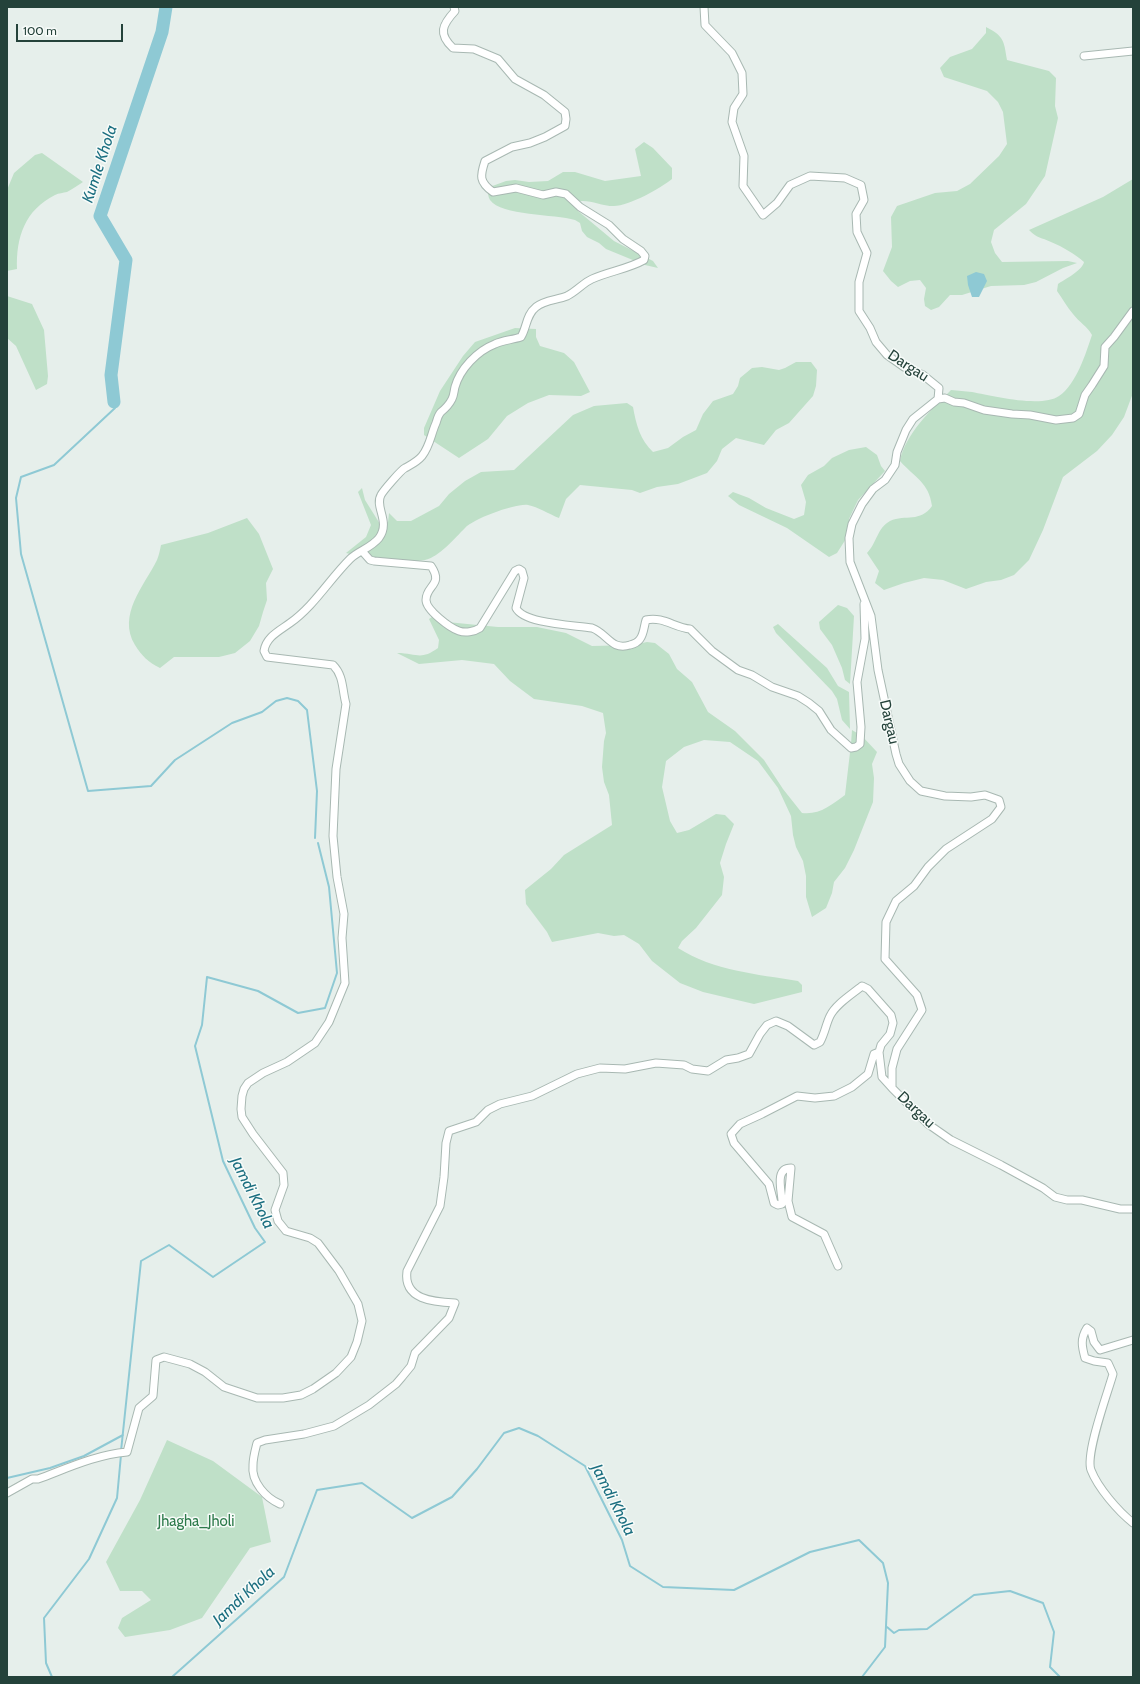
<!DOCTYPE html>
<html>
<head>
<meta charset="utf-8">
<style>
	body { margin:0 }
	#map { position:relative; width:1140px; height:1684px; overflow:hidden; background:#e6efeb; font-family:Cabin,sans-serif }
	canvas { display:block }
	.frame { position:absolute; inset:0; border:8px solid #24423a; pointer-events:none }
	.scale { position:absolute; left:16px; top:24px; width:107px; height:18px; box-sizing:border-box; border:2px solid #24423a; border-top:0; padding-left:5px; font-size:12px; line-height:14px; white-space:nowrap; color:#24423a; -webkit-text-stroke:3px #f7fbf9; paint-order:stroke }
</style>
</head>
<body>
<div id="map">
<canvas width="1140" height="1684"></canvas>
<div class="frame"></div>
<div class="scale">100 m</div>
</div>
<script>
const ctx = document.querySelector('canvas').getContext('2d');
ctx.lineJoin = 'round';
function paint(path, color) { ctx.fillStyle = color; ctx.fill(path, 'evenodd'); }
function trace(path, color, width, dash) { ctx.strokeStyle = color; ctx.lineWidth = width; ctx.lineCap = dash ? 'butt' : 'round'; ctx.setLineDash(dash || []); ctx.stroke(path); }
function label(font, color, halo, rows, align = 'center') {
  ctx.font = font + ' Cabin,sans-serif'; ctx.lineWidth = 3; ctx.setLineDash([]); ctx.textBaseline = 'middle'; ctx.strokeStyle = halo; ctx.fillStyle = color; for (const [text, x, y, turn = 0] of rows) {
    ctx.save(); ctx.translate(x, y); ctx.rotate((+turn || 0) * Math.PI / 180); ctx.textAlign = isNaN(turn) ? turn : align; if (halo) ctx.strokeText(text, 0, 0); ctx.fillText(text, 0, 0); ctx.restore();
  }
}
paint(new Path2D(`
	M986 27C1004 36 1004 41 1007 60L1049 71 1056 78 1055 106 1058 118 1045 176 1026 204 994 230 991 242 995 253 1002 262 1068 261 1077 263 1063 268 1036 282 1024 285 991 286 962 295H950L939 307 931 310 925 306 924 299 926 288 920 280 910 281 898 287 891 281 883 271 892 247 891 217 897 206 935 193 957 191 970 184 999 156 1007 144 1003 112 998 102 987 91 944 77 940 68 950 57 972 49 986 33Z
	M644 142 653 148 672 168V179C661 188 629 206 614 206 599 206 589 198 574 202L578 211 614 241 653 261 658 268 645 265 606 249 599 243 587 237 582 231 580 223 575 220C555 214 501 216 490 200 488 197 488 192 487 188L506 181 515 180 529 182 548 181 563 172H575L605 181 641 176 635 149Z
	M42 153 83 182C78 185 73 189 67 192 63 193 59 193 55 195 25 210 16 237 17 269L7 271V190L14 173 35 155Z
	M1133 179V393L1124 417 1112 435 1097 451 1063 477 1043 530 1029 560 1014 575 1001 580 986 582 966 589 943 580 924 578 904 583 884 590 875 583 879 571 867 553C877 543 877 528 890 521 906 514 920 523 932 506 929 482 914 477 900 461 905 434 932 409 951 390 958 391 965 391 972 392 992 396 1042 408 1059 396 1076 385 1086 353 1092 335 1087 326 1079 322 1073 314 1067 307 1062 298 1057 291L1058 284C1065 279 1082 271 1084 262 1075 254 1063 247 1051 242 1041 237 1038 239 1029 230L1103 197Z
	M7 296 32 304 44 330 48 376 47 384 36 390 16 346 7 338Z
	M515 328 536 329V337L540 346 564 353 574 362 590 392 581 396 549 395 528 403 507 416 488 439 459 458 424 435V428L440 391 463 356 475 342Z
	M796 362H811L817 370 816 386 813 396 789 423 776 430 764 445 736 438 722 449 717 461 707 473 678 484 657 487 640 493 632 490 580 485 566 499 559 518C549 514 538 507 528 505 516 503 473 519 465 528 455 538 439 557 425 560 399 565 371 559 346 553L366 537 371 525 358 492 362 488 365 500 380 524 388 522 389 513 397 521H411L439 506 449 494 465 481 481 472 514 470 573 415 594 406 627 403 633 407C636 424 640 440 653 452L668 448 683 437 696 430 703 414 713 401 733 394 738 386 740 378 752 368 762 367 779 370 785 368Z
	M866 447 877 455 881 466 885 471 858 500 849 519 851 531 837 553 829 557 787 528 739 505 728 496 733 492 749 498 766 508 794 519 804 515 806 502 801 485 808 475 824 466 832 458 849 450Z
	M247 518 259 534 273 569 266 583 267 600 263 612 259 626 250 641 235 653 219 657H174L160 668C148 662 142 656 135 645 117 615 144 586 157 560 159 555 160 550 161 545L208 533Z
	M838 605 847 608 854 616 850 684 845 680 842 668 832 645 820 629 819 622Z
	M435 615 447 622 498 627H537L566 633 592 646 633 645 647 642 655 643 669 654 677 669 692 682 708 712 735 731 764 760 783 789 802 813C820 815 831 805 845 795L851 744 852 730 862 736 877 752 872 764 874 778 873 802 854 850 845 868 834 882 832 893 826 908 812 917 806 897V876L803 861 796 847 793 835 791 816 778 788 758 761 730 742 704 740 684 747 666 761 662 787 670 821 677 833 689 830 716 814 725 815 734 824 726 844 720 863 724 877 722 895 696 928 682 941 678 948C714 971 757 974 798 981L802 985V992L754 1004 703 992 680 983 652 961 639 944 624 935 614 936 598 933 552 942 547 932 526 904 525 890 551 869 564 855 612 825 609 795 604 782 602 767 604 741 606 733 603 713 582 706 534 699 510 681 494 664 462 660 419 664 397 653C417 653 420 661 438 648L439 640 429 619Z
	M778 624 827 668 838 686 849 692 850 729 842 720 837 699 832 691 776 633 773 627Z
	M167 1440 213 1461 262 1497 271 1542 250 1548 202 1618 170 1630 125 1637 118 1628 122 1618 151 1600 142 1591H120L106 1562 140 1500Z`), '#bfe0c8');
paint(new Path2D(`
	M976 272 984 274 987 281 979 297H972L968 285 967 276Z`), '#8ec9d4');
trace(new Path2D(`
	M115 408 54 465 21 477 16 498 21 554 88 791 151 786 175 760 232 723 262 712 276 701 287 698 298 701 307 710 317 791 315 838
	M121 1451 141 1261 169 1245 213 1277 265 1242 255 1228 223 1161 195 1046 202 1025 207 977 258 991 298 1013 325 1008 337 973 329 887 318 843
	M7 1478 50 1468 84 1456 123 1435
	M887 1627 894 1633 899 1630 927 1629 974 1595 1010 1591 1043 1603 1054 1632 1050 1667 1060 1677
	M52 1677 46 1663 44 1618 89 1559 117 1498 121 1455
	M172 1677 284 1577 317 1490 362 1483 412 1518 452 1497 477 1469 504 1433 519 1428 538 1436 585 1466 622 1540 630 1566 663 1587 734 1590 810 1552 859 1540 883 1563 888 1583 885 1647 862 1677`), '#8ec9d4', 2);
trace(new Path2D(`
	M114 402 111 375 126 260 100 216 162 32 166 7`), '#8ec9d4', 13);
const minor = new Path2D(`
	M704 7 705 25 732 53 742 73 743 94 734 108 732 122 744 156 743 186 763 215 777 203 790 185 810 176 845 178 861 185 864 200 856 214 857 232 867 253 859 282V311L870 328 876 342 887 355 904 367 923 375 939 388 938 399 913 419 906 430 897 452 895 465 885 480 873 489 862 504 852 524 849 538 850 562 871 616 878 670 896 754 899 764 910 781 921 791 945 796 971 797 985 795 999 800 1001 807 992 819 946 849 928 867 914 886 896 901 886 922 885 959 917 995 922 1010 897 1049 892 1068V1088L928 1124 951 1140 1001 1165 1043 1188 1055 1197 1067 1200H1082L1120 1209H1133
	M1084 56 1133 51
	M938 399 945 398 954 402 964 403 984 410 1012 414 1030 415 1056 420 1073 418 1079 414 1085 395 1092 385 1104 366 1105 347 1114 337 1133 311
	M362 551 370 560 374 561 431 566C444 585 426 585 426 600 426 610 450 628 459 631 465 633 474 632 480 628L515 571 519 569 522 571 524 578 516 608C524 624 574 625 592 628 607 633 611 651 630 645 634 644 638 642 640 639 644 634 644 626 646 620 663 616 675 628 690 629L712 651 738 670 752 675 772 687 798 696 809 703 819 711 831 730 851 748 856 747 860 744 861 727 857 682 865 639 864 604
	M838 1266 824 1234 792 1217 788 1201 791 1168C773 1168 783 1194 782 1204L778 1205 774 1203 769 1184 734 1143 731 1134 740 1124 762 1114 797 1096 815 1098 834 1096 852 1087 868 1074 874 1054 879 1052
	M1133 1340 1100 1350 1094 1342 1091 1331 1087 1328C1080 1339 1082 1347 1085 1358L1094 1361 1108 1363 1113 1374C1108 1392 1085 1454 1091 1470 1098 1488 1118 1511 1133 1523
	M7 1493 32 1479H38C68 1468 95 1455 127 1452L139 1408 153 1396 156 1360 164 1357 190 1364 205 1372 224 1387 257 1398H283L301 1395 313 1389 336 1373 351 1357 357 1342 362 1321 358 1304 339 1271 318 1243 310 1238 286 1231 278 1221 275 1210 284 1185 283 1173 253 1134 242 1117 241 1109 242 1096 244 1089 248 1083 263 1073 287 1062 315 1043 329 1022 345 983 342 938 344 914 337 877 333 836 336 769 346 704C342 690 344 676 333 665L267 657 264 651C266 637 279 631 290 623 314 606 329 580 350 559 358 551 371 548 379 538 391 521 374 507 381 495 383 491 401 470 405 468 412 464 417 462 422 456 430 446 431 434 436 423 437 420 438 415 441 412 446 408 449 405 452 399 454 395 454 391 455 387 460 369 477 351 495 344 503 340 512 340 521 337 527 327 526 315 536 307 544 300 557 300 567 296 577 291 583 283 592 279 610 271 628 269 644 260L645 256 641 251 623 239 609 225 580 207 566 194 556 192 543 195 516 188 493 192C479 182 480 176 485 161L512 147 530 143 545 137 565 126 566 119 565 112 544 95 515 79 498 59 474 49 453 48C438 34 442 25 455 11L454 7
	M280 1504C266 1498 251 1482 253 1465 253 1458 255 1451 257 1443L265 1440 304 1434 334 1426 369 1405 396 1384 402 1377 411 1366 415 1353 449 1318 455 1303C434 1302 403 1300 407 1271L440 1206 444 1177 446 1143 449 1131 476 1122 488 1110 500 1104 532 1096 577 1074 600 1068 625 1069 656 1063 684 1065 692 1069 708 1071 726 1060 738 1058 749 1054 760 1034 767 1025 776 1021 788 1026 814 1045 820 1042C825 1033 826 1024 830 1016 836 1004 851 995 862 986L868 989 891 1015 893 1023 890 1034 881 1045 879 1052 882 1077 892 1088`);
trace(minor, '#a8b8b2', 9);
trace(minor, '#fff', 7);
label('15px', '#24423a', '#f7fbf9', [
	["Dargau",908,366,33],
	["Dargau",889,722,77],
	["Dargau",916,1110,43]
]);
label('15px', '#2d7a4b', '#f7fbf9', [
	["Jhagha_Jholi",196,1522]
]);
label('italic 16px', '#1c6f80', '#f7fbf9', [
	["Kumle Khola",100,164,-72],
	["Jamdi Khola",252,1193,63],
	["Jamdi Khola",613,1500,63],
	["Jamdi Khola",244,1596,-43]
]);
</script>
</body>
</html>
